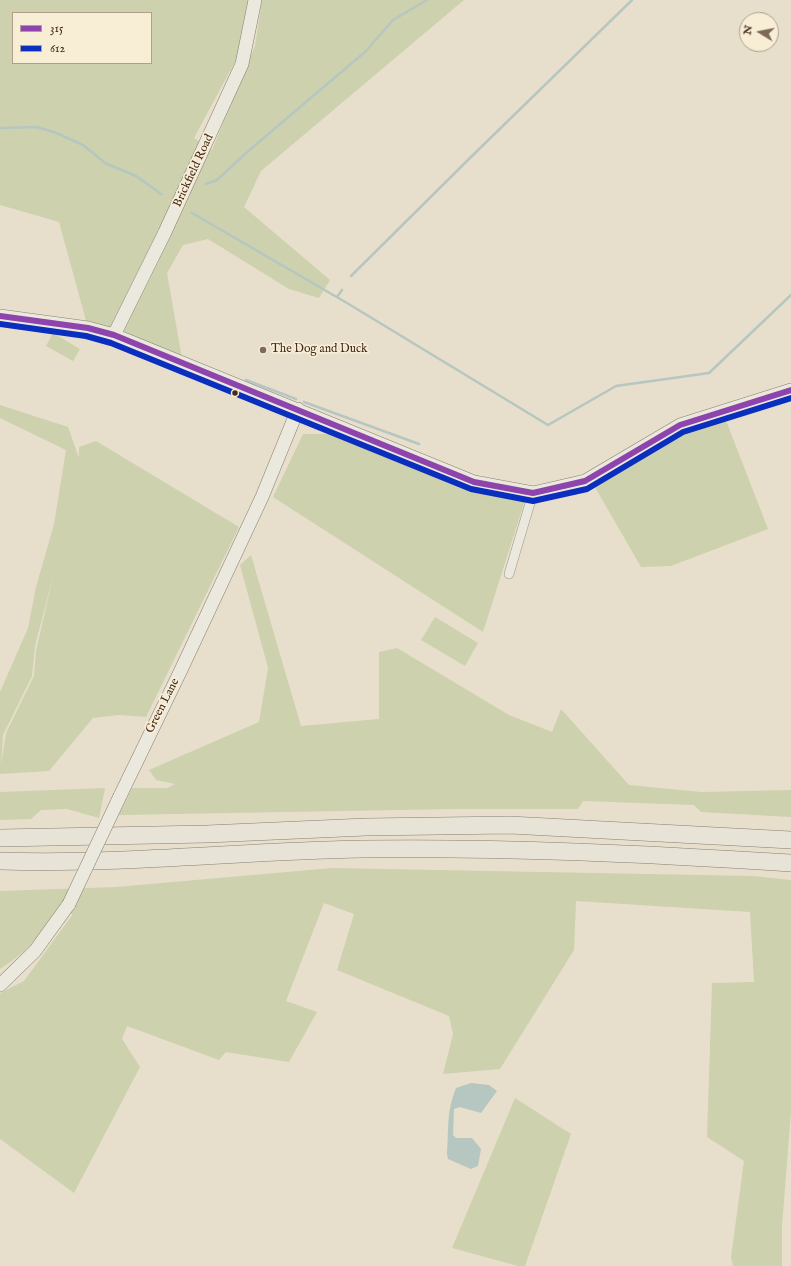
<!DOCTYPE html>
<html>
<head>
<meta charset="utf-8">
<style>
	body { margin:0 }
	#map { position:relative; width:791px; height:1266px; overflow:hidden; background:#e7dfcb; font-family:"IM FELL English",serif }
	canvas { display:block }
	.legend { position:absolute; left:12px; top:12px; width:140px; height:52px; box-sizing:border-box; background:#f7eed5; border:1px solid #b09f8c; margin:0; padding:5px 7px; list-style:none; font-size:12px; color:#45291e }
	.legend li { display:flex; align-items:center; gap:8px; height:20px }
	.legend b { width:20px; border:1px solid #b09f8c }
	.north { position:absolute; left:739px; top:12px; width:40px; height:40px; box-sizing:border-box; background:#f7eed5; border:1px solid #b09f8c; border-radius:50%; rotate:280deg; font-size:11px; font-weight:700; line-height:16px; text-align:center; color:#45291e }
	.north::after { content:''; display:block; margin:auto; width:14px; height:18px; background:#7e695b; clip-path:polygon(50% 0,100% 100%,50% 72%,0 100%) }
</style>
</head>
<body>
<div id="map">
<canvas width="791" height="1266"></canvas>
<ul class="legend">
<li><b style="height:5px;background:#8e44ad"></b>315</li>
<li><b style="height:5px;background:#0a2ebe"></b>612</li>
</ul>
<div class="north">N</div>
</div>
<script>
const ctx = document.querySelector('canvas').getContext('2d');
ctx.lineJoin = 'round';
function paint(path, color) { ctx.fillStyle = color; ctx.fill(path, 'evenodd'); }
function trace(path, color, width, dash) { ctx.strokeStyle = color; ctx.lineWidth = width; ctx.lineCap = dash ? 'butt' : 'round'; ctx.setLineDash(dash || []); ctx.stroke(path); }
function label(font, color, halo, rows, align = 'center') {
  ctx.font = font + ' "IM FELL English",serif'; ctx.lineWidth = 3.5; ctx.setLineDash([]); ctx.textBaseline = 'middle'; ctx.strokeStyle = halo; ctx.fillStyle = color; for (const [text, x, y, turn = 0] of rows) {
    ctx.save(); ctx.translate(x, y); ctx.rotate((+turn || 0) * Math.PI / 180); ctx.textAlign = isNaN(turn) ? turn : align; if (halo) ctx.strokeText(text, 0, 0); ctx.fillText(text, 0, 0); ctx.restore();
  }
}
paint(new Path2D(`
	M0 0H255L237 58 194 138 212 150 255 46 262 0H464L261 171 244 207 330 280 319 298 289 289 208 239 183 245 167 273 183 364 88 328 59 222 0 205ZM13 13H151V63H13Z
	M53 333 80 349 73 361 46 346Z
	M0 405 68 427 79 458V447L96 441 239 527 146 717 119 715 93 718 49 771 0 774V692L28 628 36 587 54 524 66 450 0 418ZM53 576 36 651 34 676 6 733 1 766 3 735 32 676 35 646Z
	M725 418 768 529 671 566 641 567 592 482 682 431Z
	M303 434H335L509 498 526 497 483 632 273 497Z
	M251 555 301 726 379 719V652L397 648 509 715 552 732 561 709 629 785 701 792 791 790V817L701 812 694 805 583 801 578 809H455L119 815 132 788H167L175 784 156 780 149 770 259 722 268 668 240 565Z
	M435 617 478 643 465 666 421 640Z
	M105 788 99 818 67 809 41 810 31 819 0 820V792Z
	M332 868 753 876 791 880V1112L782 1226V1266H733L731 1257 744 1161 707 1137 712 983 754 982 750 912 576 901 574 950 500 1069 443 1074 453 1034 449 1016 337 970 354 914 324 903 286 1001 317 1012 289 1062 226 1052 219 1060 127 1026 122 1039 140 1067 74 1193 0 1139V993L24 981 73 914 56 913C37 939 28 951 0 969V891L116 887Z
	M515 1098 571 1134 525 1266H518L452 1248Z`), '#cdd1ad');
paint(new Path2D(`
	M471 1083 489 1085 497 1091 481 1113 460 1107 454 1109 453 1135 456 1138H472L481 1149 478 1166 471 1169 448 1159 447 1154C449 1129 446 1113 456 1088Z`), '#b6c6c1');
trace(new Path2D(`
	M0 128 36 127 54 132 83 145 105 163 136 176 161 194
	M206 184 217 180 246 153 366 51 393 20 427 0
	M192 213 347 303 548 425 616 386 709 373 791 295
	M351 276 473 155 632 0
	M337 297 342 290
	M246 380 296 399
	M304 402 419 444`), '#b6c6c1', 2.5);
const street = new Path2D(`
	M509 574 533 493`);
const secondary = new Path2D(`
	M0 316 88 328 114 335 474 482 533 493 585 481 680 425 791 390
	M114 335 165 232 242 64 255 0
	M120 796 181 670 262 497 298 409
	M0 985 35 951 69 904`);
const highway = new Path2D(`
	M0 838 207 834 366 827 510 825 791 840
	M0 861C121 865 241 851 362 849 505 847 648 854 791 863`);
trace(street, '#9e968a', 10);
trace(secondary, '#877e73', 14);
trace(highway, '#877e73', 18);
trace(street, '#ebe8dd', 9);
trace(secondary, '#ebe8dd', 13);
trace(highway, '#e8e3d7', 17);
const secondaryBridge = new Path2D(`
	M69 904 120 796`);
trace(secondaryBridge, '#877e73', 14, []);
trace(secondaryBridge, '#ebe8dd', 13);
trace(new Path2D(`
	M0 316 88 328 114 335 474 482 533 493 585 481 680 425 791 390`), '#8e44ad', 6);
trace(new Path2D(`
	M0 324 86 336 111 343 471 489 533 501 587 489 683 432 791 398`), '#0a2ebe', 6);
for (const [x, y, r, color] of [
	[263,350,4,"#7e695b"],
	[235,393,3.5,"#45291e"]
]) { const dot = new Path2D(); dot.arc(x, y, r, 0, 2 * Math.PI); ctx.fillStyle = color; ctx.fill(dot); trace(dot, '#f7eed5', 1.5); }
label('12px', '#45291e', '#f7eed5', [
	["Brickfield Road",194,171,-65],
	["Green Lane",163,706,-63]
]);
label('12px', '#45291e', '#f7eed5', [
	["The Dog and Duck",271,350]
], 'left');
</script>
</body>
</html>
